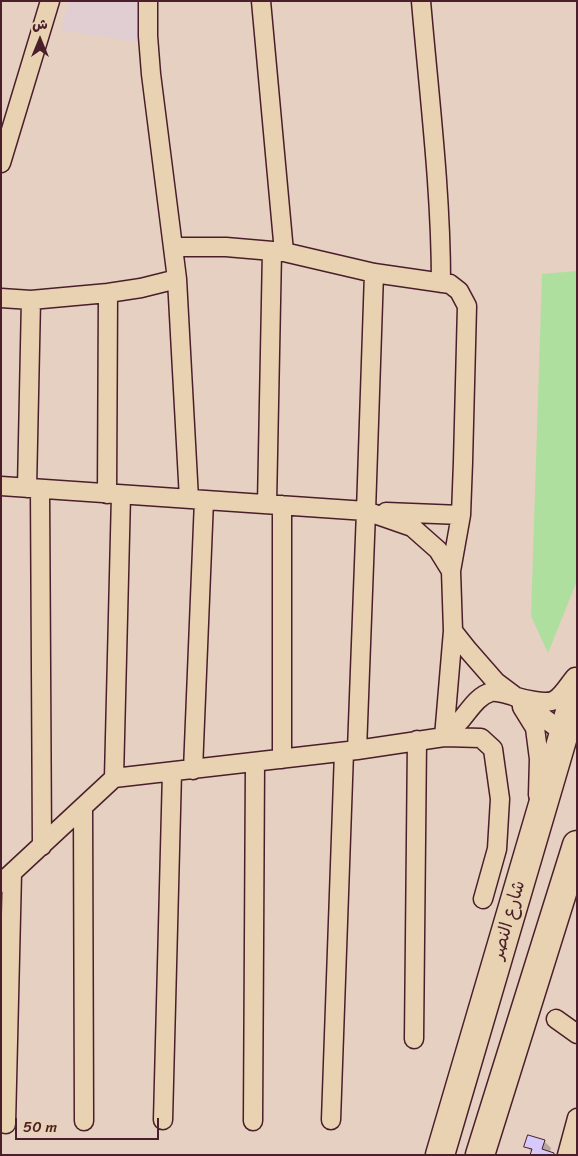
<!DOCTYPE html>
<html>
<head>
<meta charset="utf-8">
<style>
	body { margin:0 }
	#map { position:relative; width:578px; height:1156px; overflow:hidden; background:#e5d0c1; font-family:Sriracha,"Playpen Sans Arabic",sans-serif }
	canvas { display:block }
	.frame { position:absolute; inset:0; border:2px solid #4a1f2b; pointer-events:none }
	.north { position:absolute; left:15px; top:15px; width:50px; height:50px; -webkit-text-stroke:4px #e9d2b2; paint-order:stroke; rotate:0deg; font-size:14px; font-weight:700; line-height:20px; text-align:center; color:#4a1f2b }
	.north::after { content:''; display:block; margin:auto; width:18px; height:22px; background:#4a1f2b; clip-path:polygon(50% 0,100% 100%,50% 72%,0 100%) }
	.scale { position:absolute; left:15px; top:1118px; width:144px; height:22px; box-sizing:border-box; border:2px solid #4a1f2b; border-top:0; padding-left:6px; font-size:15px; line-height:18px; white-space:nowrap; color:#4a1f2b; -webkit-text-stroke:4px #e9d2b2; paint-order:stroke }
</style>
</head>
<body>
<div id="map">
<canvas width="578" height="1156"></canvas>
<div class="frame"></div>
<div class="north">ش</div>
<div class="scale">50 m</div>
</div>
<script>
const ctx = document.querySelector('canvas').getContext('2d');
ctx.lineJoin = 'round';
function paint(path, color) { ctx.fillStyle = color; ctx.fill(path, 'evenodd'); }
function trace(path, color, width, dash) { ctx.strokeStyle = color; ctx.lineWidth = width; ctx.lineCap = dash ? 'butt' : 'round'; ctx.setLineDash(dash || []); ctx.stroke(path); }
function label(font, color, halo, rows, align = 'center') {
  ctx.font = font + ' Sriracha,"Playpen Sans Arabic",sans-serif'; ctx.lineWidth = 5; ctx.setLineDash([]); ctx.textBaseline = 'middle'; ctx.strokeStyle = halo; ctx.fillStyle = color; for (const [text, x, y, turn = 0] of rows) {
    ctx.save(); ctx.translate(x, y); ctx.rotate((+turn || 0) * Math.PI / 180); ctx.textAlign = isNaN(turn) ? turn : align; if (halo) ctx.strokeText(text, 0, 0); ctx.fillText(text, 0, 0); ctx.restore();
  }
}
paint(new Path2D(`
	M69 1H138L139 42 61 30Z`), '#e0ced2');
paint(new Path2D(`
	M577 271V581L548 653 531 616 542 274Z`), '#aedf9f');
paint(new Path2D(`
	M544 1141 551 1148 550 1153 554 1155H531L532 1152 526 1146Z`), '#0003');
const building = new Path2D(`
	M528 1135 545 1140 542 1149 554 1153V1155H530L532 1149 524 1147Z`);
paint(building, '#d6c9fb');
trace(building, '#4a1f2b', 1);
const minor = new Path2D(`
	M148 1V36L151 74 177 279 189 499
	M261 1 284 252
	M421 1C429 95 441 189 441 283
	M1 163 50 1
	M1 298 31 300 108 293 141 288 177 279
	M1 486 366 511 412 527 438 550 451 571
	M27 488 31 300
	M40 489 42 846
	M107 494 108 293
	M267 504 272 251
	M282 505V759
	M386 512 461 515
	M453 631 468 650 496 682 564 733
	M522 707 535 728 539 759 538 795
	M444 737 481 738 493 749 500 799 497 849 483 899
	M444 737C449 731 455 726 460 721 469 711 477 696 491 692 498 691 506 694 513 696 523 699 546 705 555 700 563 695 569 684 575 677
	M357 750 366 511 374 273
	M193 770 204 500
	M114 778 121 495
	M83 808 84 1121
	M1 883 114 778 357 750 444 737 453 631 451 571 461 515 463 462 467 306 459 291 450 284 374 273 284 252 226 247H173
	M556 1019 577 1034
	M414 1039 417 740
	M163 1120 172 772
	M331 1120 344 752
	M253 1121 255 762
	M6 1124 12 873
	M567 1155 577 1118`);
const primary = new Path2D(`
	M440 1155 564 733 577 686
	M480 1155 577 845`);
trace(minor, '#4a1f2b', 21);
trace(primary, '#4a1f2b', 31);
trace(minor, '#e9d2b2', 18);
trace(primary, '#e9d2b2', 28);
label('18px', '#4a1f2b', '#e9d2b2', [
	["شارع النصر",509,920,-74]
]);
</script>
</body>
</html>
